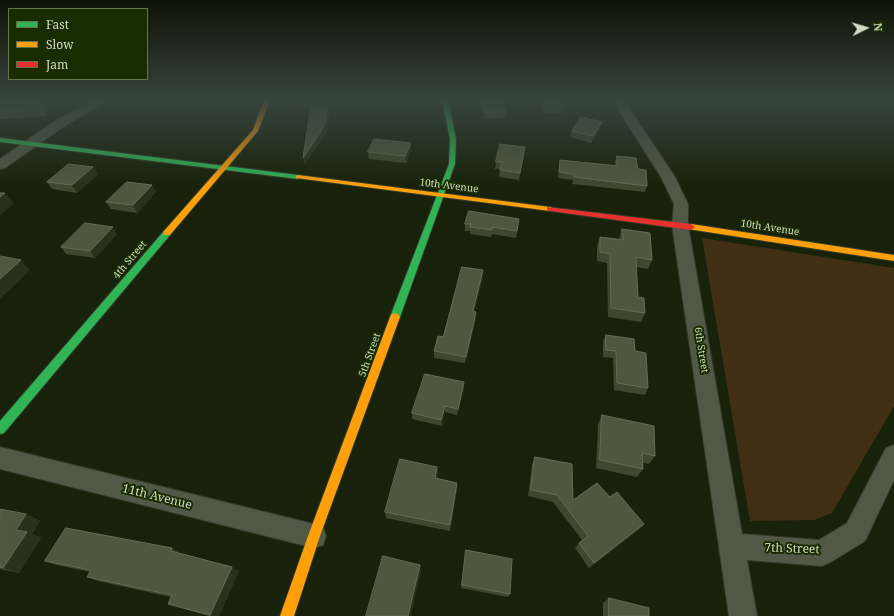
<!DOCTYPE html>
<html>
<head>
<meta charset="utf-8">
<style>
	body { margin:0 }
	#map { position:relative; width:894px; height:616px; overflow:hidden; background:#18220a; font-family:"Noto Serif",serif }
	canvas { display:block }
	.legend { position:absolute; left:8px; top:8px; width:140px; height:72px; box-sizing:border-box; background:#192c00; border:1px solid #62734e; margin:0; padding:5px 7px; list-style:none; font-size:12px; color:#d0ddc3 }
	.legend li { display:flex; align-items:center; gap:8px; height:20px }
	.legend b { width:20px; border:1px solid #62734e }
	.north { position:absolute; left:846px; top:8px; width:40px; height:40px; -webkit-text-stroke:3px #192c00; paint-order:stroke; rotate:85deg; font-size:11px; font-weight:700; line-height:16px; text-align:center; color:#d0ddc3 }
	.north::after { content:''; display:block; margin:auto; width:14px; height:18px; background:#d0ddc3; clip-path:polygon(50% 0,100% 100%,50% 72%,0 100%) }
</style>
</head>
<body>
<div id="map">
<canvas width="894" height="616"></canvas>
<ul class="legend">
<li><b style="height:5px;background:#30b455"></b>Fast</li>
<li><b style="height:5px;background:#ff9f0a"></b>Slow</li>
<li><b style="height:5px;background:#e5322d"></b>Jam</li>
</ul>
<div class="north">N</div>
</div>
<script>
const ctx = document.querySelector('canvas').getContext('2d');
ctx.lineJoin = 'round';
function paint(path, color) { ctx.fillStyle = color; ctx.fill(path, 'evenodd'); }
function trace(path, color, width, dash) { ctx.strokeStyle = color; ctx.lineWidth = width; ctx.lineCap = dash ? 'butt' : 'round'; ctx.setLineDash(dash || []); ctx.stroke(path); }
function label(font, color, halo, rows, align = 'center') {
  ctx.font = font + ' "Noto Serif",serif'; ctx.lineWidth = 4; ctx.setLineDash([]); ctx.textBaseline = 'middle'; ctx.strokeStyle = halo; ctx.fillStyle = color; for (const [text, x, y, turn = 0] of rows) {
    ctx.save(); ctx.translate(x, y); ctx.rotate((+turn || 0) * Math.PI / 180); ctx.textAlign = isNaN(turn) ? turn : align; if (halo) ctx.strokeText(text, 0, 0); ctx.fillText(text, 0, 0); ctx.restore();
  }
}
paint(new Path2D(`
	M702 238 894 268V406L832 513 814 520 750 521Z`), '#412f14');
const street = new Path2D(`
	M93 100H107L105 102 63 127 5 168 0 169V159L55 121Z
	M612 100H624L675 177 688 204V225L742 534 819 540 847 523 886 448 894 445V480L865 541 831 562 822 566 747 560 757 616H729L672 225 674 204 661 177Z
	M0 447 314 524 323 527 326 536 323 545 314 548 0 469Z`);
const fast = new Path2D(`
	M442 100H448L456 139 455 164 400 317 398 320H392L390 317 449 164 450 139Z
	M0 138 298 175 301 177 298 179 0 142Z
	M167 230 171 233 170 235 4 433 0 434V421L164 231Z`);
const slow = new Path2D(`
	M264 100H270L258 131 170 235H164L163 233 164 231 253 130Z
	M298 175 550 207 554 209 550 211 296 178V176Z
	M691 224 894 255V261L688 229 687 227Z
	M395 313 398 314 400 317 320 536 294 616H280L308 536 390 317 392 314Z`);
const jam = new Path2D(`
	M547 207 691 224 695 227 691 230 550 211H547Z`);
trace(street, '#333a2a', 2);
trace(fast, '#333a2a', 2);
trace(slow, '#333a2a', 2);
trace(jam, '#333a2a', 2);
paint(street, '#505946');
paint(fast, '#30b455');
paint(slow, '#ff9f0a');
paint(jam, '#e5322d');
paint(new Path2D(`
	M0 100 47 109V116L7 119H0Z
	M301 100H318V105H327L329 112 327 132 304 165 311 106H303Z
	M479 100H502L506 112 505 118 485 119Z
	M539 100H562L565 106 564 113H544Z
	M600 129 591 143 570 137 572 131Z
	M411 143V150L406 163 369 159 368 152Z
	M525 147 519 180 499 177 500 169H495L496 162Z
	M617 156 638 169 647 186 645 192 572 184 573 180 558 178 560 160 615 165V162Z
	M93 167 98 174 77 193 52 189 47 182Z
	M156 192 137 213 111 209 106 202Z
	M465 224 518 226 516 238 492 234 491 237 470 234V231H465Z
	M622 229 652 260 648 269 636 267 638 297 645 313 641 322 608 317 607 263 597 261V246L600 237 619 239Z
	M117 234 95 258 66 254 61 247Z
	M483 270V277L474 311 476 312V319L465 363 434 358V351Z
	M606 335 635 351 648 388 645 395 614 390 613 358 603 357V341Z
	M464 382V389L457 415 445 412 442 426 412 419V413Z
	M602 415 655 456 649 464 643 463V469L637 477 596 468 598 424Z
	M535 457 573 500 610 497 644 524 638 530 589 568 575 548 579 543 582 540 553 502 528 496 532 464Z
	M437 467 438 474 436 478 457 483V489L450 531 386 518 385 512Z
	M0 509 26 514 40 521 32 534 41 538 19 573 0 569Z
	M172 548 180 553V554L239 571 219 616H209L177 607 168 604 171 597 98 581 87 577 90 572 57 565 45 561Z
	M466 550 510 594 508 597 461 588Z
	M609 598 649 616H603V603Z`), '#3e482f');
paint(new Path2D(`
	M316 100H318V106Z
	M43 102 47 109V116L43 109Z
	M327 105 329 112 327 132 304 165 303 158Z
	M602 122 600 129 591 143 593 136Z
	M411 143V150L406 163 405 156Z
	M93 167 98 174 77 193 72 185Z
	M152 185 156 192 137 213 133 205Z
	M5 193 14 204 0 215V197Z
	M113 227 117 234 95 258 90 251Z
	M21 260 30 270 0 299V279Z
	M483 270V277L473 318V311Z
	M476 312V319L465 363 466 357Z
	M464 382V389L457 415 458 409Z
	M445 406V412L442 426 441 420Z
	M437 467 438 474 435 485V478Z
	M457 483V489L450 531V525Z
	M26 514 40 521 32 534 41 538 19 573 3 568 16 530Z
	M644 524 638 530 589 568 594 563Z
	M172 548 180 553 178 556 171 551Z
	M420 565 421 571 411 616H408Z
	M232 567 239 571 219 616H213L210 615Z`), '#28321a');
const building = new Path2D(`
	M0 100H13L43 102V109L0 112Z
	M481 100H502L506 112 486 113Z
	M542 100H562L565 106 545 107Z
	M327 105 325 125 303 158 311 106Z
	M581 117 602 122 593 136 572 131Z
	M374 139 411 143 405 156 368 152Z
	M500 144 525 147 520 173 500 170 502 162H496Z
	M617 156 636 158 638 169 646 170 647 186 574 177V174L559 172 560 160 617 166Z
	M69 164 93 167 72 185 47 182Z
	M127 182 152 185 133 205 106 202Z
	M0 193H5L0 197Z
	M469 211 519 219 517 231 492 227V230L470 227 471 224H465Z
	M85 223 113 227 90 251 61 247Z
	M622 229 650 233 652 260 636 257 638 297 644 298 645 313 611 308 610 254 600 252V237L623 240Z
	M0 256 21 260 0 279Z
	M462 267 483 270 473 311 476 312 466 357 434 351 438 336 443 337Z
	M606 335 634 339 635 351 646 353 648 388 617 383 616 351 606 350Z
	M425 374 464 382 458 409 445 406 441 420 412 413Z
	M602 415 654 426 655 456 642 453 643 469 600 460Z
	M535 457 572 464 573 500 597 483 610 497 617 492 644 524 594 563 579 543 588 536 557 495 531 490Z
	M400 459 437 467 435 478 457 483 450 525 385 512Z
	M0 509 26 514 16 530 27 532 3 568 0 567Z
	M66 528 172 548 171 551 232 567 210 615 168 604 172 595 87 577 91 570 45 561Z
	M466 550 512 559 510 594 462 585Z
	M383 556 420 565 408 616H366Z
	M609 598 649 608V616H609Z`);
paint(building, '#4e583f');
trace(building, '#626d54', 1);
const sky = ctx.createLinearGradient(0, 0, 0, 186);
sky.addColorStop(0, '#0d1306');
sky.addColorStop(0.54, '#37443e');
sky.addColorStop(1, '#37443e00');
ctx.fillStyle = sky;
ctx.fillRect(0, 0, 894, 186);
label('10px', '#d0ddc3', '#192c00', [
	["10th Avenue",449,186,7],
	["10th Avenue",770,228,9],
	["4th Street",130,260,-50],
	["6th Street",701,350,81],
	["5th Street",370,355,-70]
]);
label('12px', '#d0ddc3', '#192c00', [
	["11th Avenue",157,497,14],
	["7th Street",792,549,2]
]);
</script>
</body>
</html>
